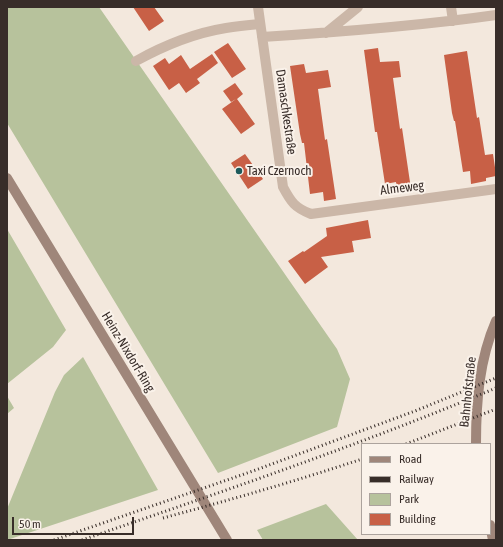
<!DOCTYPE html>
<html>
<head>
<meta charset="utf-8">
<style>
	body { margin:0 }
	#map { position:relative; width:503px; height:547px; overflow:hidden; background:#f3e8dd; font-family:"Asap Condensed",sans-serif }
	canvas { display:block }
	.frame { position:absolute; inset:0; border:8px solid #382d29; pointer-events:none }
	.legend { position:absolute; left:361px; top:443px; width:130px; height:92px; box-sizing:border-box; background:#faf2ea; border:1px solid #aca39d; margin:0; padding:5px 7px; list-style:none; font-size:12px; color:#382d29 }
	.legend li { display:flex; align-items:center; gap:8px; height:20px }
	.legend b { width:20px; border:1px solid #aca39d }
	.scale { position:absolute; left:12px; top:517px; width:122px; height:18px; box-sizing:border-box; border:2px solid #382d29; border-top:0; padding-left:5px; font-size:12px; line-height:14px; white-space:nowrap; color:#382d29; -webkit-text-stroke:3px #faf2ea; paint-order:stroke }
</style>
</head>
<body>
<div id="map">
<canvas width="503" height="547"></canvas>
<div class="frame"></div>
<ul class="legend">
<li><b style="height:5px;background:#9f867a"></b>Road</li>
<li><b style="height:5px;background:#382d29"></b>Railway</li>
<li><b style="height:11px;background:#b7c29c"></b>Park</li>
<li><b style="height:11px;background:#c86046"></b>Building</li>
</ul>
<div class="scale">50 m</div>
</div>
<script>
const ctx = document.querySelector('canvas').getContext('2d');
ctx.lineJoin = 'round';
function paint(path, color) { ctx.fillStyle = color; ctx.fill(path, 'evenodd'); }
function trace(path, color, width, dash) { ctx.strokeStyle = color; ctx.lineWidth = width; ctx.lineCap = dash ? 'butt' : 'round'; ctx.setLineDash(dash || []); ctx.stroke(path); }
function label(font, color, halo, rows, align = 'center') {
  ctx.font = font + ' "Asap Condensed",sans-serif'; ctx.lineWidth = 4; ctx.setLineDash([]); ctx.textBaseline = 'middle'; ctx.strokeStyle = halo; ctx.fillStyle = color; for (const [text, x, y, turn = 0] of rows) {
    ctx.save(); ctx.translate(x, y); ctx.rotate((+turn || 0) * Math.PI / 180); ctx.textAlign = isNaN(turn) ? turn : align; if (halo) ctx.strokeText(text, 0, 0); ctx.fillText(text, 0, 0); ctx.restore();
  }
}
paint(new Path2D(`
	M7 7H99L337 349 350 379 337 427 218 473 7 123Z
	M7 229 66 330 53 347 7 384Z
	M83 357 158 490 7 540V509L55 392 64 375Z
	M7 396 14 408 7 414Z
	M326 504 358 540H263L257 530Z`), '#b7c29c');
paint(new Path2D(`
	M133 7H154L164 21 149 31Z
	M228 43 246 69 232 78 214 52Z
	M378 48 380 62 399 61 401 77 393 78 400 129 402 128 411 189 397 192 396 182 385 184 377 132H375L364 50Z
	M467 51 477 118 479 117 485 155 493 154 496 174V176L486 178V181L471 184 470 171 463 172 455 121H454L452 113 444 55Z
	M212 54 218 63 197 79 200 83 186 93 179 83 169 90 153 66 165 58 169 64 181 55 190 69Z
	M304 64 306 73 328 70 331 87 318 89 325 140 327 139 336 199 324 201 323 192 310 194 304 143H302L300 134 290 66Z
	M235 83 243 94 237 99 255 124 241 134 222 109 236 99 231 102 223 91Z
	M245 154 263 179 248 189 231 163Z
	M368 220 371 238 352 241 354 252 321 257 328 267 305 284 288 261 303 251 304 252 327 236 326 228Z`), '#c86046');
trace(new Path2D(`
	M258 7 283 187C291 202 295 208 311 214L496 189
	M451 7 453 21
	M326 33 358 7
	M262 37C340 32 419 26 496 15
	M136 61C163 46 195 33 226 28 238 26 249 25 260 24`), '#cbb7a8', 10);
trace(new Path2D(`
	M7 178 227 540
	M476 444C476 402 479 360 496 321
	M490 525 493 540`), '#9f867a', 10);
trace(new Path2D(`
	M406 444 496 409
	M163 518C230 500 296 481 362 459
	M54 540 253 471 415 411 496 378
	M82 540C221 492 360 445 496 388`), '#382d29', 3, [1, 3]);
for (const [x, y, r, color] of [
	[239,171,4,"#1d5a5b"]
]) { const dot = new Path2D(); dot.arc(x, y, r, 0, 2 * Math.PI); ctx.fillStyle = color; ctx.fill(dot); trace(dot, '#faf2ea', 1.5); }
label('13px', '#382d29', '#faf2ea', [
	["Damaschkestraße",286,112,82],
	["Almeweg",402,188,-7],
	["Heinz-Nixdorf-Ring",128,352,59],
	["Bahnhofstraße",468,392,-84]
]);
label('13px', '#382d29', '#faf2ea', [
	["Taxi Czernoch",247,171]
], 'left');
</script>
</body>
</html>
